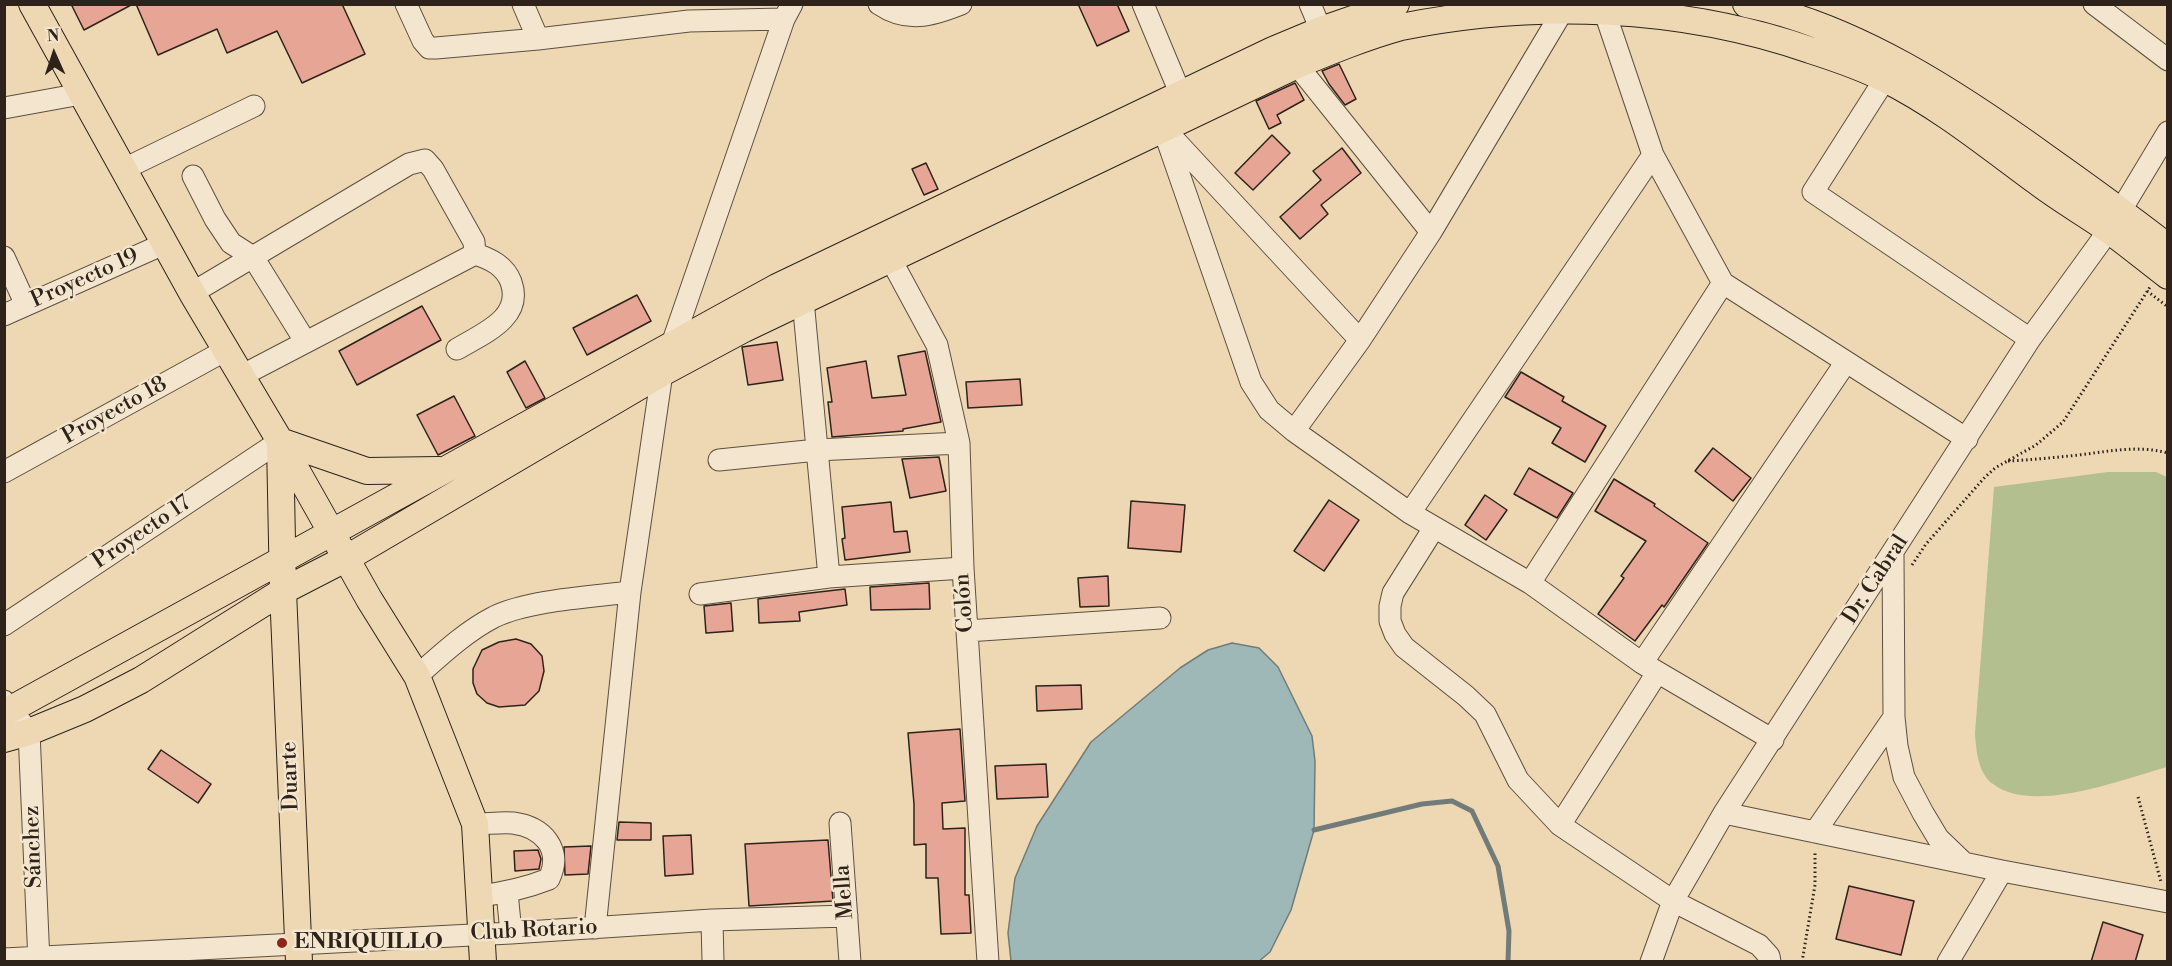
<!DOCTYPE html>
<html>
<head>
<meta charset="utf-8">
<style>
	body { margin:0 }
	#map { position:relative; width:2172px; height:966px; overflow:hidden; background:#eed7b3; font-family:"Libre Bodoni",serif }
	canvas { display:block }
	.frame { position:absolute; inset:0; border:6px solid #2d231a; pointer-events:none }
	.north { position:absolute; left:24px; top:24px; width:60px; height:60px; -webkit-text-stroke:4px #f4e5ce; paint-order:stroke; rotate:357deg; font-size:16px; font-weight:700; line-height:24px; text-align:center; color:#2d231a }
	.north::after { content:''; display:block; margin:auto; width:21px; height:27px; background:#2d231a; clip-path:polygon(50% 0,100% 100%,50% 72%,0 100%) }
</style>
</head>
<body>
<div id="map">
<canvas width="2172" height="966"></canvas>
<div class="frame"></div>
<div class="north">N</div>
</div>
<script>
const ctx = document.querySelector('canvas').getContext('2d');
ctx.lineJoin = 'round';
function paint(path, color) { ctx.fillStyle = color; ctx.fill(path, 'evenodd'); }
function trace(path, color, width, dash) { ctx.strokeStyle = color; ctx.lineWidth = width; ctx.lineCap = dash ? 'butt' : 'round'; ctx.setLineDash(dash || []); ctx.stroke(path); }
function label(font, color, halo, rows, align = 'center') {
  ctx.font = font + ' "Libre Bodoni",serif'; ctx.lineWidth = 5; ctx.setLineDash([]); ctx.textBaseline = 'middle'; ctx.strokeStyle = halo; ctx.fillStyle = color; for (const [text, x, y, turn = 0] of rows) {
    ctx.save(); ctx.translate(x, y); ctx.rotate((+turn || 0) * Math.PI / 180); ctx.textAlign = isNaN(turn) ? turn : align; if (halo) ctx.strokeText(text, 0, 0); ctx.fillText(text, 0, 0); ctx.restore();
  }
}
paint(new Path2D(`
	M2108 472H2156L2167 477V767C2123 779 2033 815 1993 784 1978 774 1976 749 1975 733L1994 487Z`), '#b4bf90');
const water = new Path2D(`
	M1232 643 1259 648 1278 667 1312 736 1315 761 1314 830 1291 910 1270 952 1258 962 1011 961 1008 933 1015 878 1037 826 1091 742 1180 668 1208 650Z`);
paint(water, '#9eb7b7');
trace(water, '#717c78', 1.5);
trace(new Path2D(`
	M1314 830 1422 804 1452 801 1472 811 1498 866 1509 931 1508 962`), '#717c78', 5);
const building = new Path2D(`
	M71 4H133L84 30Z
	M136 4H342L365 54 302 83 277 31 227 53 217 29 158 55Z
	M1078 4H1117L1129 31 1097 46Z
	M1339 64 1356 99 1345 105 1329 84 1322 71Z
	M1295 83 1304 100 1277 115 1281 123 1269 129 1256 101Z
	M1272 135 1290 153 1253 190 1235 173Z
	M1342 148 1361 173 1321 205 1328 214 1300 239 1280 217 1321 180 1313 171Z
	M926 163 938 189 924 195 912 169Z
	M637 295 651 321 587 355 573 328Z
	M422 306 441 340 357 385 339 351Z
	M777 342 783 380 748 385 742 347Z
	M925 351 941 422 903 429V431L832 437 828 402H832L827 368 866 361 872 398 906 395 898 356Z
	M525 361 545 398 526 408 507 372Z
	M1521 372 1564 397 1562 401 1606 426 1585 462 1552 443 1561 428 1505 397Z
	M1020 379 1022 405 968 408 966 382Z
	M454 396 475 436 438 455 417 415Z
	M1713 448 1751 478 1733 501 1695 471Z
	M939 457 946 491 910 498 902 459Z
	M1529 468 1573 493 1557 518 1514 494Z
	M1614 479 1655 504 1654 506 1708 543 1664 607 1662 605 1635 641 1598 614 1624 578 1621 576 1646 541 1595 511Z
	M1485 495 1507 510 1486 540 1465 525Z
	M1329 500 1359 520 1324 571 1294 551Z
	M1131 501 1185 505 1181 552 1128 548Z
	M891 502 894 532 907 531 910 552 845 560 842 539 845 538 842 507Z
	M1108 576 1109 606 1080 607 1078 578Z
	M929 583 930 609 871 610 870 587Z
	M845 589 847 605 799 612 800 621 759 623 758 599Z
	M731 603 733 631 706 633 704 606Z
	M516 639 531 644 542 656 544 671 539 691 525 705 499 707 487 703 477 694 473 683V669L482 650 499 642Z
	M1081 685 1082 709 1037 711 1036 686Z
	M960 729 965 801 942 803 943 829 965 828V895H969L971 933 941 934 938 878H926V844L914 845V804L908 733Z
	M161 750 211 784 198 803 148 769Z
	M1046 764 1048 797 997 799 995 766Z
	M619 822 651 823V840H617Z
	M691 835 693 874 665 876 663 836Z
	M828 840 833 901 749 906 745 844Z
	M591 846 588 874 565 875 564 847Z
	M538 850 541 859 539 869 515 871 514 851Z
	M1849 886 1914 901 1901 955 1836 939Z
	M2103 922 2143 935 2135 962H2091Z`);
paint(building, '#e7a695');
trace(building, '#2d231a', 1.5);
const minor = new Path2D(`
	M406 4 423 41 429 48H436L538 39 689 21 784 19
	M523 4 538 39
	M879 4C907 23 931 16 961 4
	M1143 4 1181 95
	M1310 4 1321 30
	M1602 4 1653 155 1723 283 1967 439
	M2094 4 2168 60
	M1297 65 1431 232
	M1885 79 1813 192 2030 339
	M4 108 81 94
	M1163 128 1251 382 1269 410 1294 431 1410 513 1530 583 1642 663 1773 740
	M1169 134 1360 340
	M124 169 254 106
	M193 176 215 219 231 243 253 257 305 341
	M4 257 26 305
	M890 258 937 345 959 443 963 568 988 962
	M192 293 409 164 425 160 433 169 474 242 475 254 241 376
	M803 300 829 577
	M4 315 166 243
	M457 349C482 334 524 318 511 282 505 266 491 259 475 254
	M1294 431 1360 340 1431 232 1565 7
	M719 460 817 450 959 443
	M4 472 226 350
	M1410 513 1653 155
	M1434 528 1393 593 1390 606V621L1395 634 1404 647 1466 696 1485 714 1518 780 1560 825 1673 901 1759 945 1769 956 1770 962
	M1893 554 1894 717 1897 746 1904 777 1923 813 1938 838 1963 862
	M1530 583 1723 283
	M700 594 829 577 963 568
	M4 625 280 441
	M967 631 1160 618
	M1642 663 1846 362
	M417 676C441 655 465 632 494 617 529 600 591 597 630 592
	M4 701 29 732 39 962
	M1724 813 2002 871 2168 902
	M840 823 850 962
	M475 824C487 824 501 822 513 823 543 827 563 849 549 879 526 888 504 893 479 896
	M1560 825 1657 673
	M1815 832 1894 717
	M507 892 511 933
	M712 920 713 962
	M595 928 630 592 662 373 784 19 792 4
	M4 959 511 933 712 920 847 916
	M1651 962 1673 901 1724 813 2030 339 2109 230 2168 132
	M1948 962 2002 871`);
const major = new Path2D(`
	M32 4 192 293 280 441 369 599 417 676 475 824 483 962
	M1746 4C1855 26 1958 94 2047 158 2088 187 2128 216 2168 247
	M280 441 367 471 439 470
	M280 443 283 591 299 962
	M4 713 777 287 1273 50 1321 30 1396 4
	M4 739 29 732 85 709 141 680 283 591 347 558 662 373 744 329 1297 65C1331 51 1365 37 1401 27 1535 0 1680 5 1810 50 1835 58 1862 67 1885 79 1939 106 1987 145 2036 181 2058 198 2084 213 2107 229 2128 244 2147 260 2168 276`);
trace(minor, '#5d5040', 23);
trace(major, '#2d231a', 28);
trace(new Path2D(`
	M2147 291 2168 307
	M2008 461C2029 460 2049 458 2069 456 2103 453 2134 444 2168 453
	M1912 565 1926 544 1985 477 1995 468 2036 445 2063 422 2150 287
	M2138 797 2161 882
	M1802 962 1815 885V851`), '#2d231a', 3, [1.5, 3]);
trace(minor, '#f4e5ce', 21);
trace(major, '#eed7b3', 26);
for (const [x, y, r, color] of [
	[282,943,6,"#8f2418"]
]) { const dot = new Path2D(); dot.arc(x, y, r, 0, 2 * Math.PI); ctx.fillStyle = color; ctx.fill(dot); trace(dot, '#f4e5ce', 2); }
label('22px', '#2d231a', '#f4e5ce', [
	["Proyecto 19",85,279,-24],
	["Proyecto 18",115,411,-29],
	["Proyecto 17",142,533,-34],
	["Dr. Cabral",1876,580,-57],
	["Colón",965,603,-94],
	["Duarte",291,776,-92],
	["Sánchez",34,847,-92],
	["Mella",845,892,-94],
	["Club Rotario",534,931,-3]
]);
label('bold 22px', '#2d231a', '#f4e5ce', [
	["ENRIQUILLO",294,943]
], 'left');
</script>
</body>
</html>
